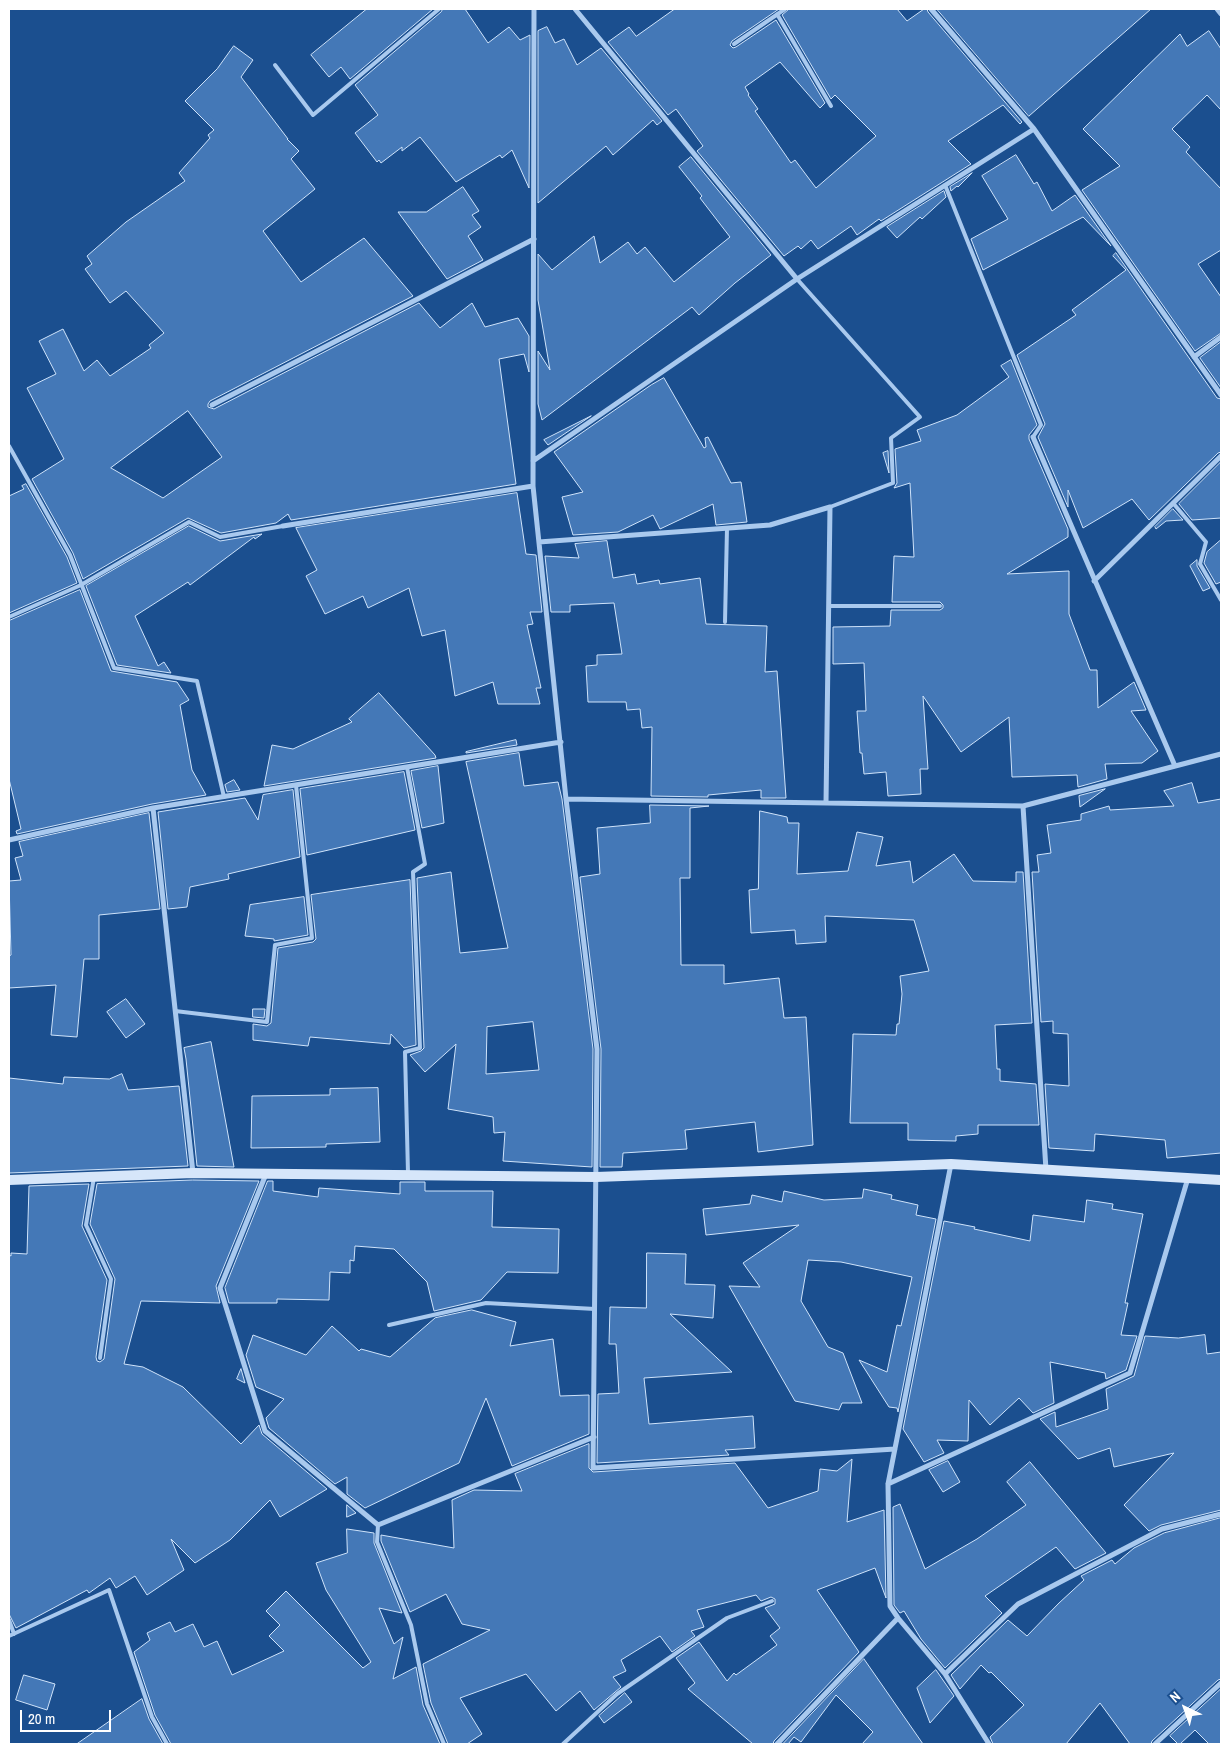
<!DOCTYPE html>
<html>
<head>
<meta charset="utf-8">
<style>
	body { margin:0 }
	#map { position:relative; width:1230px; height:1753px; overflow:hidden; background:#1b4f8f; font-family:"Archivo Narrow",sans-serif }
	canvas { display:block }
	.frame { position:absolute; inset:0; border:10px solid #fff; pointer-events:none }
	.north { position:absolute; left:1160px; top:1683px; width:50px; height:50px; -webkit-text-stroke:4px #1b4f8f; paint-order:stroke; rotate:318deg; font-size:14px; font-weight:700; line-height:20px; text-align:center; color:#fff }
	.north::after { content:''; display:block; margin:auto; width:18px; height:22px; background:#fff; clip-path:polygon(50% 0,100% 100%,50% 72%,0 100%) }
	.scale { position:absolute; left:20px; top:1710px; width:91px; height:22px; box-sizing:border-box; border:2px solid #fff; border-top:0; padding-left:6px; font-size:15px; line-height:18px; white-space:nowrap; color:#fff; -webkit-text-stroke:4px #1b4f8f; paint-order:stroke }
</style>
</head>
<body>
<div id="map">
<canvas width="1230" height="1753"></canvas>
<div class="frame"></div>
<div class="north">N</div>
<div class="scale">20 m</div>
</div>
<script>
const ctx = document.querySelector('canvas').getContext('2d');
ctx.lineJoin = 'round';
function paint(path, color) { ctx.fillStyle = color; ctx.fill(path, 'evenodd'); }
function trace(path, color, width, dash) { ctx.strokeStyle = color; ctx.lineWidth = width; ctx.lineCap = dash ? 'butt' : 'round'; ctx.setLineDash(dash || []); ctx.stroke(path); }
const building = new Path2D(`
	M367 9H433L350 79 341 67 329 77 311 55Z
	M443 9H465L488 43 509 27 520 40 530 35 529 188 512 150 502 158 500 155 456 182 420 137 402 151V147L381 163 379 160 377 162 355 133 378 115 355 85 441 12Z
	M675 9H779L732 41 730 45 733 48 736 47 776 20 825 103 820 108 780 62 745 87 749 94 748 95 758 109 755 111 791 163 795 160 816 188 876 136 835 95 831 99 782 15 789 9H897L907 21 924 9H927L928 12 1022 122 1020 124 1003 105 948 141 971 164 881 221 879 219 857 235 851 226 818 249 811 240 801 249 798 246 784 256 697 151 703 146 676 109 668 115 608 42 629 27 636 36Z
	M937 9H1151L1029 116Z
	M547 27 555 43 564 39 577 65 601 48 662 121 657 125 653 120 613 155 606 146 538 203V31Z
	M1209 31 1221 49V110L1207 95 1172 129 1190 147 1186 152 1221 189V250L1198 264 1221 297V333L1195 351 1082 190 1120 166 1083 129 1180 34 1187 46Z
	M234 46 253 60 241 77 288 139H287L299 151 291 159 315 189 263 231 301 282 364 238 413 296 210 401 208 404V407L214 409 419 303 440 328 472 303 485 327 518 318 529 336V372L524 354 499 359 516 484 291 520 288 514 276 523 221 533 188 518 83 579 73 553 32 479 64 459 27 388 56 374 39 341 63 329 84 371 97 360 110 376 151 348 149 345 164 333 126 291 110 303 85 269 92 264 87 256 126 222 185 181 179 173 210 138 208 135 214 130 185 101 217 69ZM188 411 222 457 163 498 111 468Z
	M1016 155 1034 184 1037 182 1052 211 1075 195 1111 246 1083 217 983 270 971 239 1008 219 982 176Z
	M691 157 771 255 735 283 699 315 692 307 542 420 538 404V351L550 370 538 300V254L552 270 594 236 600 263 628 242 637 254 645 247 674 282 730 237 700 198 702 196 679 167Z
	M972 173 958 187 957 186 951 191 950 187Z
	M463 187 479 211 472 215 481 227 468 236 483 260 447 279 398 212H426Z
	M944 191 946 197 922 219 920 217 897 238 887 227Z
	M1116 253 1217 398 1221 399V452L1218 453 1149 520 1132 499 1083 528 1068 490V507L1038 437 1045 424 1017 355 1076 315 1072 310 1126 270 1113 256Z
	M1221 342V388L1200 358Z
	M1011 360 1037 425 1029 435V439L1068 529V537L1007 574 1069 571V614L1090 670H1097L1098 708 1134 682 1146 710 1131 711 1158 751 1142 763 1105 764 1107 779 1078 787 1077 775 1012 777 1009 717 961 752 923 696 928 769H920L921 794 888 796 886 772 864 774 862 753H860L857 711H866L864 663 833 664V627L890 626 891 610H940L943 608V605L940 602H892L894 556 914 557 910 483 894 488 897 483 895 449 921 441 917 430 957 415 1009 377 1001 366Z
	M664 378 704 448 706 447 705 438 708 437 731 483 741 482 747 522 716 525 713 504 660 529 653 515 618 532 573 535 562 497 583 492 554 452 651 385Z
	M591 416 548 445 544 440Z
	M888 451 889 473 883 453Z
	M1221 462V518L1192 520 1179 504Z
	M26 484 67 557 77 583 9 613V496L24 489 22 486Z
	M517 493 526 554 536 555 542 612H530L533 624 527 625 541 688H536L540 704H498L493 682 455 696 445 630 422 636 409 588 368 608 363 596 325 614 306 576 317 570 296 528Z
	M1173 509 1183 520 1166 521 1156 529 1155 527Z
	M189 526 220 541 262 534 255 539 254 537 190 585 188 582 135 616 158 666 164 662 171 673 117 665 86 586Z
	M1221 540V582L1216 584 1204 563 1207 552Z
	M607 541 613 578 635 574 637 584 659 580 660 584 700 578 706 624 767 626 765 672 777 671 786 798H761V790L708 795V797L651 796 652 727 642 728 640 709 627 710 626 702H588L586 666 597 665V655L622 654 614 603 570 605V612H551L545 556 579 558 575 544Z
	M1197 560V566L1210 588 1203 591 1190 566Z
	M80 590 111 671 177 682 189 700 180 705 192 770 206 795 152 804 17 834 16 831 21 829 9 779V621Z
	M379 693 435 755 436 758 264 786 272 745 293 749 352 722 349 719Z
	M516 740 517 745 466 753V752Z
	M519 753 524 786 558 782 562 799 593 1049 592 1167 503 1161 505 1132 494 1133 493 1117 448 1109 456 1044 425 1072 410 1055 421 1051 424 1048 417 878 451 872 460 953 508 948 466 762ZM533 1022 539 1070 486 1074 487 1027Z
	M438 766 444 823 422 828 411 771Z
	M404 772 415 830 307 855 300 789Z
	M234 780 240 790 227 792 225 785Z
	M1192 783 1198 803 1221 799V1153L1167 1158 1165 1140 1095 1134 1094 1151 1049 1148 1045 1084 1069 1086 1068 1034 1053 1033V1021L1041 1022 1032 872H1039L1037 855 1051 853 1047 825 1081 820V814L1109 806 1110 810 1174 806 1164 791Z
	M1105 789 1080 807 1079 796Z
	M293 790 300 857 228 874 229 879 190 887 187 907 168 909 158 812 245 798 258 820 263 795Z
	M650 805 709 806 690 808V878H680L681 965H724V984L779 978 784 1018 806 1017 813 1145 758 1152 755 1122 685 1130 687 1149 623 1153 622 1167H600L601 1049 580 877 600 874 597 828 650 823Z
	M760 811 787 817 788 823H799L797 874 848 871 857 832 883 837 876 866 910 861 913 883 954 854 973 881 1016 882V872H1023L1032 1023 995 1025 997 1069H1000V1081L1036 1084 1039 1125H978V1134L956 1136V1141L908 1140V1123H850L853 1034 896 1035 897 1024H899L902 994 900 976 929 971 914 920 825 916 826 942 796 944 795 930 751 933 749 890 758 889Z
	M149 813 160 909 99 915V959H84L77 1037 51 1035 56 985 9 988V956L11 955 9 881 21 880 15 858 23 856 19 842Z
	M410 880 416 1045 404 1048 391 1034 390 1044 310 1037 308 1046 253 1040V1024L267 1026 271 1023 278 948 313 942 316 939 311 895Z
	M304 897 308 935 274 941V939L245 936 250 905Z
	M126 999 145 1024 126 1038 107 1012Z
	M253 1009H265L264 1018 253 1017Z
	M211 1042 234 1167 197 1166 186 1059 184 1048Z
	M122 1074 128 1090 179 1086 188 1166 9 1173V1078L63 1084 64 1077 109 1079Z
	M378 1088 380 1142 326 1144V1147L251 1148 252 1096 330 1095V1089Z
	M193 1180 259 1181 216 1286 220 1303 141 1301 124 1364 143 1367 183 1387 241 1444 259 1425 262 1434 327 1489 280 1517 270 1500 230 1540 195 1563 171 1539 184 1570 147 1595 135 1576 116 1588 110 1578 89 1593 87 1590 16 1628 9 1614V1255L11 1256V1253L27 1254 29 1186 89 1184 82 1226 107 1280 96 1357 97 1361 100 1362 104 1359 115 1279 90 1224 97 1184Z
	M268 1181H273V1191L318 1197 319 1188 400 1194V1182H425V1191H493L492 1227 559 1229 558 1273 507 1272 481 1300 434 1311 427 1282 394 1249 355 1246 354 1261 350 1260V1273L330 1272 329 1300 277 1299V1303H229L225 1288Z
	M864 1189 892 1195 891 1199 918 1205 916 1215 936 1219 898 1412 897 1408 889 1407 859 1360 887 1372 897 1325 901 1326 912 1277 841 1262 808 1260 801 1301 828 1347 843 1353 862 1403H842L839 1410 795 1401 729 1286 760 1287 743 1263 799 1225 706 1235 703 1209 750 1204 752 1195 782 1202 784 1191 824 1200 862 1198Z
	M1087 1200 1113 1204 1112 1209 1143 1214 1125 1303H1128L1121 1335 1137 1336 1126 1370 1106 1379 1105 1373 1050 1362 1054 1403 1033 1413 1019 1398 990 1425 969 1400 968 1441 937 1440 944 1453 924 1462 903 1429 944 1221 975 1227 974 1229 1030 1241 1033 1215 1084 1222Z
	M647 1253 686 1254 685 1284 715 1285 713 1318 670 1314 732 1372 644 1378 649 1424 753 1416 755 1448 725 1450 729 1455 597 1463 598 1394 619 1393 616 1344H609L610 1307 646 1308Z
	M472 1310 516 1322 510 1346 553 1339 560 1396 589 1395V1434L512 1466 486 1398 459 1463 365 1508 347 1494V1477L335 1484 269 1428 266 1418 284 1399 256 1387 246 1355 253 1335 306 1355 332 1326 359 1351 361 1349 390 1357 435 1318Z
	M1205 1335 1207 1354 1221 1352V1510L1161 1525 1149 1531 1124 1505 1174 1453 1114 1467 1110 1448 1078 1459 1040 1419 1055 1412 1056 1427 1108 1409 1106 1389 1134 1376 1145 1336 1178 1338Z
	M241 1369 245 1383 237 1379Z
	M589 1444V1468L593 1472 735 1463 768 1508 818 1491 820 1469 837 1471 852 1459 847 1522 884 1510 886 1598 875 1568 817 1590 859 1652 774 1741 773 1744H753L688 1689 695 1683 676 1658 699 1642 727 1681 734 1673 736 1675 777 1645 770 1636 780 1628 765 1608 775 1604V1599L771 1597 761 1601 756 1595 697 1610 704 1627 691 1631 695 1636 672 1652 660 1636 621 1660 626 1671 613 1677 621 1687 594 1710 580 1691 556 1711 526 1674 460 1698 482 1734 467 1744H448L431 1703 423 1664 490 1630 462 1624 446 1594 410 1612 381 1541V1535L454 1548 452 1500 474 1490 522 1491 515 1474Z
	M948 1461 960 1482 943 1492 929 1470Z
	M1030 1462 1106 1553 1075 1569 1056 1547 985 1596 1002 1613 945 1668 921 1639 904 1611 900 1613 894 1605 893 1507 900 1504 925 1569 977 1539 1026 1505 1007 1482Z
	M347 1505 356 1513 347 1517Z
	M1221 1518V1679L1218 1680 1152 1741 1151 1744H1130L1100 1703 1066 1744H993L990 1737 1024 1705 991 1672 989 1673 981 1665 960 1689 951 1675 1008 1620 1027 1636 1059 1603 1084 1580 1081 1576 1112 1560 1115 1564 1134 1548 1164 1533Z
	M347 1529 374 1533V1543L402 1613 379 1608 394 1644 403 1637 393 1679 416 1667 423 1705 440 1744H171L155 1715 134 1652 150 1640 147 1633 170 1622 175 1632 193 1624 204 1647 217 1641 232 1675 284 1651 269 1636 280 1625 266 1611 286 1591 363 1668 371 1662 326 1590 316 1563 347 1553Z
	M864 1659 923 1744H862L873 1732 836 1695 801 1742 794 1737 788 1744H783Z
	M936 1670 954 1696 930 1723 917 1688Z
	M24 1675 55 1684 47 1710 16 1700Z
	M1221 1689V1744H1209L1195 1730 1180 1744H1178L1170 1736Z
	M625 1693 632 1702 604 1723 599 1716Z
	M142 1699 149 1719 163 1744H77Z`);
paint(building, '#4478b7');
trace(building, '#cfe3fa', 1);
trace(new Path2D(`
	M777 14 831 106
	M734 44 785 9
	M275 65 313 115 439 9
	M945 185 1041 425 1033 437
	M797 279 920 417 891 438 893 483 830 507
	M9 446 70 555 114 668 197 681 224 797
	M1173 503 1206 542 1200 564 1221 600
	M829 606H940
	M9 617 81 585 189 522 220 537 283 526
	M725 622 727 528
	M407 767 425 864 413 872 420 1048 405 1052 408 1173
	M175 1011 267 1022 275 945 312 938 296 785
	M94 1177 86 1225 111 1279 100 1358
	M389 1325 486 1303 595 1309
	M378 1525 377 1542 411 1625 427 1704 444 1744
	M9 1620 14 1634
	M9 1636 109 1590 152 1717 167 1744
	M563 1744 617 1694 727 1618 772 1601`), '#a9c9ee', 4);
trace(new Path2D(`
	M534 9 533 486 566 799 597 1049 593 1468 895 1449
	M575 9 797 279
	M931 9 1034 129 1221 395
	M1217 9 1221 14
	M1194 357 1221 337
	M212 405 534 239
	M1033 437 1175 766
	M533 461 797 279 1034 129
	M283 526 533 486
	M539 542 770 525 830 507 826 803
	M1094 581 1221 456
	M566 799 1023 806 1221 754
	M1023 806 1046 1170
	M153 808 193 1173
	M9 840 153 808 561 742
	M951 1164 888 1484 890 1606 898 1618 945 1674 989 1744
	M266 1174 220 1288 265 1431 378 1525 594 1437
	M888 1484 1130 1373 1188 1178
	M945 1674 1018 1604 1162 1529 1221 1514
	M777 1744 898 1618
	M1155 1744 1221 1683`), '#a9c9ee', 5);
trace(new Path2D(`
	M9 1180 193 1173 596 1177 951 1164 1221 1180`), '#d6e6fa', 10);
</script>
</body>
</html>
